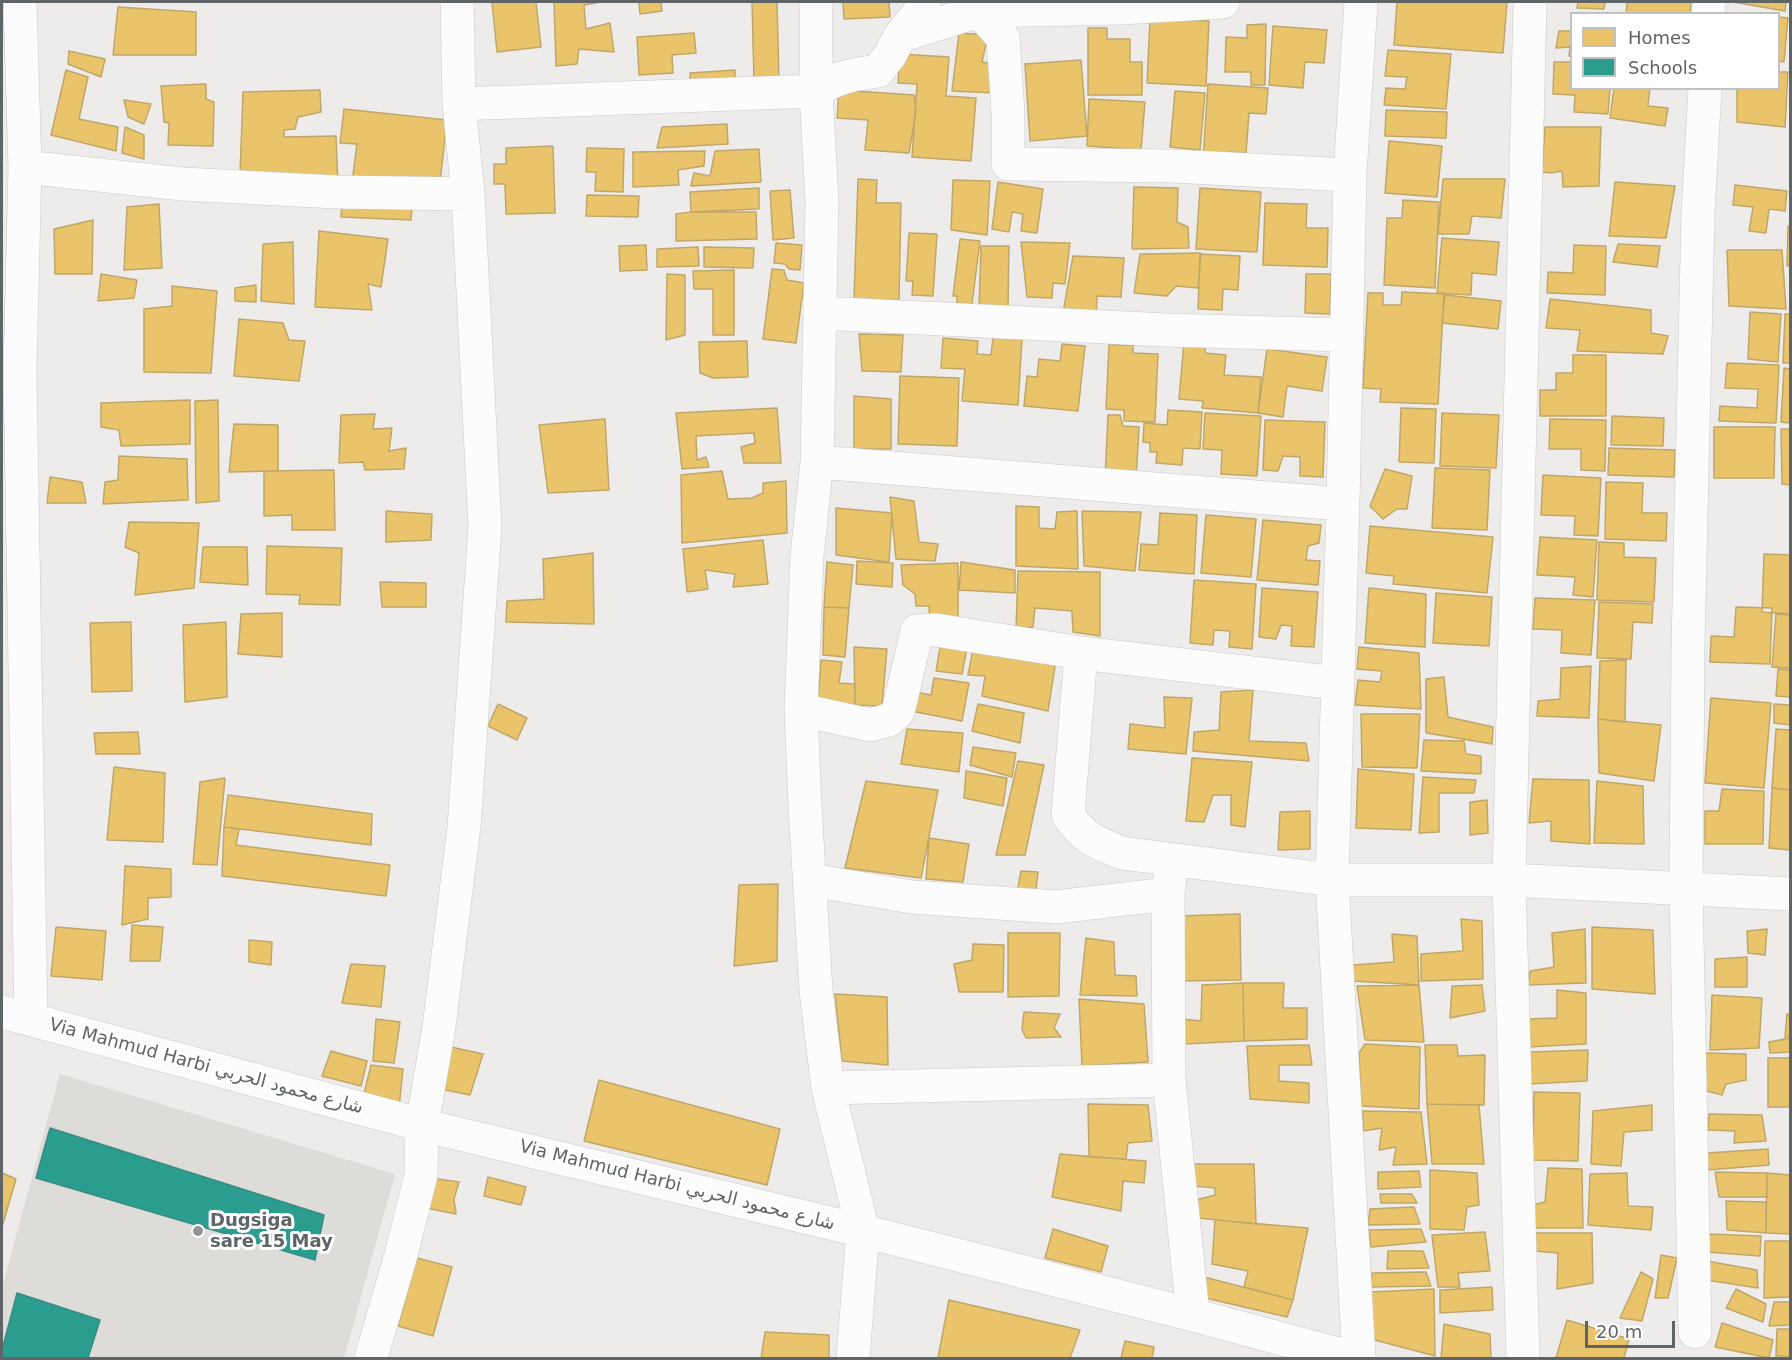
<!DOCTYPE html>
<html>
<head>
<meta charset="utf-8">
<style>
	body { margin:0 }
	#map { position:relative; width:1792px; height:1360px; overflow:hidden; background:#eeecea; font-family:"DejaVu Sans",sans-serif }
	canvas { display:block }
	.frame { position:absolute; inset:0; border:3px solid #5f6467; pointer-events:none }
	.legend { position:absolute; left:1570px; top:12px; width:210px; height:78px; box-sizing:border-box; background:#fff; border:2px solid #bfc1c2; margin:0; padding:8px 10px; list-style:none; font-size:18px; color:#5f6467 }
	.legend li { display:flex; align-items:center; gap:12px; height:30px }
	.legend b { width:30px; border:2px solid #bfc1c2 }
	.scale { position:absolute; left:1585px; top:1321px; width:90px; height:27px; box-sizing:border-box; border:3px solid #5f6467; border-top:0; padding-left:8px; font-size:18px; line-height:21px; white-space:nowrap; color:#5f6467; -webkit-text-stroke:4px #fff; paint-order:stroke }
</style>
</head>
<body>
<div id="map">
<canvas width="1792" height="1360"></canvas>
<div class="frame"></div>
<ul class="legend">
<li><b style="height:16px;background:#e9c46a"></b>Homes</li>
<li><b style="height:16px;background:#2a9d8f"></b>Schools</li>
</ul>
<div class="scale">20 m</div>
</div>
<script>
const ctx = document.querySelector('canvas').getContext('2d');
ctx.lineJoin = 'round';
function paint(path, color) { ctx.fillStyle = color; ctx.fill(path, 'evenodd'); }
function trace(path, color, width, dash) { ctx.strokeStyle = color; ctx.lineWidth = width; ctx.lineCap = dash ? 'butt' : 'round'; ctx.setLineDash(dash || []); ctx.stroke(path); }
function label(font, color, halo, rows, align = 'center') {
  ctx.font = font + ' "DejaVu Sans","Noto Sans Arabic",sans-serif'; ctx.lineWidth = 6; ctx.setLineDash([]); ctx.textBaseline = 'middle'; ctx.strokeStyle = halo; ctx.fillStyle = color; for (const [text, x, y, turn = 0] of rows) {
    ctx.save(); ctx.translate(x, y); ctx.rotate((+turn || 0) * Math.PI / 180); ctx.textAlign = isNaN(turn) ? turn : align; if (halo) ctx.strokeText(text, 0, 0); ctx.fillText(text, 0, 0); ctx.restore();
  }
}
paint(new Path2D(`
	M60 1074 395 1174 344 1358H2V1288Z`), '#dedcd9');
const homes = new Path2D(`
	M492 2H536L541 47 497 52Z
	M554 2H601L584 5 586 29 610 23 614 52 579 49 577 64 556 66Z
	M639 2H661L662 11 640 14Z
	M752 2H777L779 81H754Z
	M843 2H889L890 17 844 19Z
	M1397 2H1507L1503 53 1394 45Z
	M1578 2H1605L1604 9 1577 8Z
	M1627 2H1691L1690 14H1626Z
	M1733 2H1786L1785 11Z
	M118 7 196 12V55H113Z
	M1778 17 1788 18 1784 62 1778 61Z
	M1150 19 1209 21 1206 86 1147 83Z
	M1266 24 1265 85H1251V72H1225L1226 37 1247 38V25Z
	M1273 26 1327 30 1324 63 1305 62 1303 88 1269 85Z
	M1088 28H1107V39H1130V62H1142V95H1088Z
	M1559 31H1572V56H1569L1570 47 1556 48Z
	M694 33 696 53 672 55 673 73 639 75 637 37Z
	M959 33 988 35 982 62 1000 65 996 93 952 91Z
	M1388 50 1451 54 1446 109 1384 105 1386 88 1405 89 1407 77 1385 76Z
	M69 51 105 59 101 77 68 64Z
	M900 54 949 57 946 96 976 98 971 161 912 157 917 84 898 83Z
	M1081 60 1087 136 1030 141 1025 64Z
	M1554 62H1572V88H1610L1608 114 1574 112 1575 95 1553 94Z
	M66 70 88 77 79 119 118 127 116 151 51 135Z
	M735 70V87L691 89 690 73Z
	M1778 72H1788L1785 127 1737 122V88H1778Z
	M206 84V99L214 102 213 146 168 145 169 123 164 122 161 86Z
	M1208 84 1268 88 1266 114 1249 113 1246 153 1228 152 1227 161 1203 159Z
	M1614 88H1650L1648 106 1668 108 1665 126 1610 118Z
	M320 90 321 112 298 117 295 129 284 130V137L336 136 338 186 240 175 243 92Z
	M839 90 914 95 916 111 909 153 865 150 868 120 837 118Z
	M1175 91 1205 93 1200 150 1170 147Z
	M1089 99 1145 102 1141 150 1087 146Z
	M124 100 151 104 144 124 128 117Z
	M344 109 447 120 439 191 352 182 357 144 340 143Z
	M1386 110 1447 112 1446 138 1385 136Z
	M727 124 728 144 657 148 662 127Z
	M125 127 144 135V159L122 153Z
	M1545 127H1601L1599 186 1563 187 1562 171 1551 173 1542 172Z
	M1389 141 1442 146 1437 197 1385 193Z
	M553 146 555 213 506 214 505 184H494V164H506V148Z
	M587 148 624 149 623 192 595 191 596 172H586Z
	M759 149 761 182 691 186 694 173 710 176 715 151Z
	M705 151 704 166 678 170 679 185 633 187V152Z
	M858 179 877 180 876 203H901L899 300 854 299Z
	M1443 179H1505L1501 218 1472 216 1469 234H1438Z
	M953 180 990 181 987 235 951 230Z
	M998 182 1043 189 1037 233 1021 231 1023 214 1012 212 1009 232 992 229Z
	M1615 182 1675 186 1666 238 1609 236Z
	M1735 185 1787 191 1785 211 1769 209 1766 233 1749 231 1753 207 1733 205Z
	M1134 187 1178 188 1177 222 1188 227 1189 248 1132 249Z
	M759 188V209L691 212 690 192Z
	M1200 188 1261 192 1257 252 1196 249Z
	M790 190 794 238 773 240 770 191Z
	M587 195 639 196 638 217 586 216Z
	M1403 200 1439 202 1435 288 1384 285 1387 218H1402Z
	M342 202 412 205 411 220 341 217Z
	M1265 203 1307 204 1306 228H1328L1327 267 1263 265Z
	M159 204 162 268 124 270 127 207Z
	M691 212H756L757 239 676 241V214Z
	M93 220 92 274H55L54 229Z
	M1788 226H1790V266H1787Z
	M319 231 388 239 381 287 368 284 372 310 315 307Z
	M909 233 937 234 933 296 912 295 913 281H906Z
	M1442 238 1499 242 1496 275 1472 273 1471 295 1437 293Z
	M960 239 980 241 972 304 957 303V296H953Z
	M293 242 294 304 261 301 263 244Z
	M1021 242 1070 243 1065 284 1053 283 1052 298 1027 297Z
	M776 243 802 245 800 270 789 269 785 264 774 263Z
	M1618 244 1660 246 1657 267 1613 262Z
	M646 245 647 270 620 271 619 246Z
	M1574 245 1606 246 1605 295 1547 293 1548 272 1573 273Z
	M981 246H1009L1008 309H979Z
	M698 247 699 266 657 267V249Z
	M704 247 754 248 753 268 704 267Z
	M1727 250H1782L1786 309 1729 306Z
	M1201 253 1198 288 1176 286 1167 296 1134 293 1140 254Z
	M1200 254 1240 256 1238 290 1223 289 1222 310 1198 309Z
	M1073 256 1124 258 1121 297 1097 296 1096 321 1062 319Z
	M772 269 784 270 787 280 804 283 796 343 763 339Z
	M734 270V335H713V289H694L693 271Z
	M101 274 137 280 134 298 98 301Z
	M667 274 685 275V335L666 340Z
	M1306 274H1331L1330 314 1305 313Z
	M256 285V302L235 301V288Z
	M172 286 217 291 211 373 144 372V309L172 306Z
	M1402 292 1444 294 1438 404 1380 402 1381 389 1363 388 1368 293H1383V305H1401Z
	M1445 295 1501 301 1498 329 1442 323Z
	M1550 299 1651 310V333L1668 336 1663 354 1577 351 1580 330 1546 328Z
	M1750 312 1781 314 1778 362 1748 359Z
	M1785 314H1790V363H1783Z
	M239 319 283 323 289 340 305 341 299 381 234 376Z
	M859 334 903 335 901 372 862 371Z
	M993 337 1022 339 1018 405 962 401 965 369 941 368 943 338 978 341 977 354 991 355Z
	M747 341 748 377 713 378 700 373 699 342Z
	M1184 342 1205 344V353L1226 355 1224 375 1261 377 1258 413 1202 408 1203 401 1179 399Z
	M1062 344 1085 346 1078 411 1024 406 1027 376 1037 377 1039 359 1060 361Z
	M1109 345H1133V353L1158 354 1155 422 1124 421V410L1106 409Z
	M1267 349 1327 357 1322 391 1287 386 1283 417 1258 413Z
	M1573 355H1606V416H1540V390H1556V373H1573Z
	M1727 363 1779 365 1776 423 1719 421 1720 406 1757 408 1758 389 1725 388Z
	M1784 368 1790 369V423L1781 422Z
	M900 376 959 378 957 446 898 444Z
	M854 396 891 399V449H854Z
	M190 400V444L121 446 119 430 101 427V403Z
	M218 400 219 501 196 503 195 401Z
	M777 408 781 463H744L741 447 755 443 754 433 696 436 697 460 706 457 709 467 682 469 676 413Z
	M1401 408 1436 409 1434 463 1399 462Z
	M1168 410 1202 412 1200 449 1183 448 1182 465 1156 463 1157 452H1150V443L1143 442 1144 423 1167 425Z
	M1205 413 1261 416 1257 476 1221 474 1222 450 1203 449Z
	M1442 413 1499 415 1496 468 1440 466Z
	M375 414 373 429 392 428 389 451 406 448 404 469 365 470 363 462 339 463 341 415Z
	M1108 415H1120L1123 426 1139 427 1136 480 1105 478Z
	M1612 416 1664 418 1663 446 1611 445Z
	M605 419 609 490 548 493 539 425Z
	M1550 419 1606 420 1605 471 1581 470V449H1549Z
	M1265 420 1325 422 1323 477 1300 476V457L1283 456 1278 471 1263 470Z
	M234 424 278 425V471L229 472Z
	M1714 427H1775L1774 478H1714Z
	M1781 429H1790V485L1782 484Z
	M1609 448 1675 450 1674 477 1608 475Z
	M119 456 187 459 188 500 103 504 105 482 118 480Z
	M1435 468 1490 470 1487 530 1432 528Z
	M1385 469 1412 476 1407 509H1397L1383 519 1370 506Z
	M334 470 335 530H292V515L264 516V471Z
	M722 471 728 499 752 498 763 493V483L786 481 787 533 682 543 681 475Z
	M1543 475 1601 478 1598 536 1574 535 1575 516 1541 515Z
	M50 477 82 482 86 503H47Z
	M1606 482 1643 483 1642 513H1667L1666 541 1605 539Z
	M890 497 914 501 919 542 938 544 935 561 896 559Z
	M1016 506 1039 507V528L1055 529 1057 512 1077 511 1078 569 1016 566Z
	M836 508 892 513 889 562 836 555Z
	M386 511 432 514 431 540 386 542Z
	M1082 511 1141 512 1135 571 1084 566Z
	M1160 513 1197 515 1194 574 1139 570 1141 544 1158 545Z
	M1206 515 1256 519 1251 577 1201 573Z
	M1263 520 1321 525 1319 543 1308 546 1306 560 1320 561 1318 585 1257 580Z
	M129 522 199 523 194 588 135 595 139 553 125 547Z
	M1370 526 1493 537 1487 593 1393 584 1394 576 1366 573Z
	M1540 537 1597 540 1593 597 1573 595 1575 577 1537 575Z
	M763 540 768 584 733 587 735 574 705 570 708 589 687 592 683 549Z
	M1599 542 1624 543V557L1656 558 1654 602 1597 600Z
	M267 546 342 548 340 605 299 604 300 595 266 594Z
	M203 547H247L248 585 200 582Z
	M593 553 594 624 506 622 507 601 544 599 543 559Z
	M1764 554 1790 555V614L1762 612Z
	M857 561 893 563 892 587 856 584Z
	M827 562 853 565 849 608 824 607Z
	M961 562 1015 570V593L959 590Z
	M958 563V622L930 623 929 606H916L915 594 903 585 901 565Z
	M1018 571 1100 572V636L1073 632 1072 611 1035 608 1033 627 1016 628Z
	M1194 580 1256 584 1252 649 1229 647 1230 631 1214 630 1213 645 1190 643Z
	M380 582 426 583V607H382Z
	M1262 588 1318 592 1314 647 1291 646 1292 626 1281 625 1276 639 1259 637Z
	M1369 588 1426 594 1425 647 1365 643Z
	M1436 593 1492 597 1489 646 1433 643Z
	M1535 598 1595 600 1591 655 1561 653 1562 630 1533 629Z
	M1599 602 1653 604 1652 623 1633 622 1631 659 1597 658Z
	M824 607 849 608 845 657 823 655Z
	M1736 607 1772 608 1770 664 1710 662 1711 636 1734 637Z
	M282 613V657L238 654 241 614Z
	M1776 614 1790 615V668L1772 667Z
	M131 622 132 691 92 692 90 623Z
	M226 622 227 697 185 702 183 625Z
	M854 647 887 649 882 706 855 705Z
	M940 647 967 648 962 674 936 671Z
	M1359 647 1419 653 1421 709 1355 705 1358 680 1380 682 1382 671 1357 669Z
	M973 649 1056 660 1048 711 982 696 985 676 968 675Z
	M821 660 842 662 839 683 855 684V705L818 702Z
	M1626 660 1625 722 1598 719 1600 661Z
	M1591 666 1589 718 1537 716 1538 701 1560 699 1561 668Z
	M1778 669 1790 670V697L1776 696Z
	M1444 677 1448 717 1493 727 1492 744 1426 733V679Z
	M934 678 969 683 962 721 906 710 910 691 931 695Z
	M1253 690 1249 741 1306 743 1309 761 1193 751 1194 732 1219 730 1221 692Z
	M1164 697 1192 698 1186 754 1128 749 1130 724 1165 728Z
	M1711 698 1771 703 1764 788 1705 783Z
	M498 704 527 718 517 740 488 726Z
	M978 704 1024 713 1020 743 972 731Z
	M1774 704 1790 705V725L1774 723Z
	M1361 714H1420L1417 768 1362 767Z
	M1598 719 1661 725 1654 781 1599 773Z
	M907 729 963 733 959 772 901 764Z
	M1776 729 1790 730V790L1772 788Z
	M138 732 140 754H96L94 733Z
	M1424 740 1464 741 1466 754 1481 756V774L1421 771Z
	M973 747 1016 753 1012 777 970 765Z
	M1192 758 1252 762 1245 827 1231 825V795H1213L1204 822 1186 821Z
	M1018 761 1044 765 1025 855H996Z
	M114 767 165 773 163 842 107 840Z
	M1358 769 1414 774 1411 830 1356 828Z
	M966 771 1007 778 1003 806 964 798Z
	M1423 777 1476 780 1474 793H1439V832L1419 833Z
	M225 778 217 865 193 864 200 782Z
	M1533 779 1589 780 1590 844 1551 841V821L1529 823Z
	M866 781 938 790 921 878 845 868Z
	M1597 781 1643 786 1644 844 1594 843Z
	M1772 788 1790 790V850L1769 848Z
	M1722 789 1764 791 1763 844H1705V811H1719Z
	M228 795 372 814 371 845 224 827Z
	M1487 800 1488 833 1470 835V802Z
	M1310 811V849L1278 850 1280 812Z
	M224 827 239 829 236 845 390 865 386 896 222 876Z
	M929 838 969 844 963 882 926 879Z
	M125 866 171 869V897L148 898V919L122 925Z
	M1021 871 1038 872 1035 898 1017 893Z
	M778 884 777 961 734 966 739 885Z
	M1240 914 1241 980 1178 981V916Z
	M1461 919 1482 921 1483 979 1421 981V954L1463 951Z
	M132 925 163 927 160 961H130Z
	M56 927 106 931 102 980 51 976Z
	M1592 927 1653 930 1655 994 1592 989Z
	M1585 929 1586 983 1528 985 1530 971 1554 967 1552 933Z
	M1767 929 1765 955 1748 953 1747 931Z
	M1008 933H1060L1059 996 1008 997Z
	M1392 934 1417 936 1419 985 1353 981V965L1394 962Z
	M1086 938 1114 942 1115 975 1136 976 1137 996 1080 995Z
	M249 940 272 942 271 965 249 962Z
	M973 944 1004 945 1003 992H959L954 964 972 960Z
	M1747 957V987H1715V959Z
	M351 964 385 966 381 1007 342 1003Z
	M1243 983H1284L1283 1008H1307V1039L1244 1041Z
	M1243 983 1244 1041 1185 1044 1183 1019 1201 1021 1202 985Z
	M1419 985 1424 1042 1365 1040 1357 986Z
	M1482 985 1485 1011 1450 1018 1452 986Z
	M1557 990 1586 993V1044L1527 1047 1528 1019 1557 1018Z
	M835 994 887 997 888 1065 842 1061Z
	M1712 995 1762 998 1759 1048 1710 1050Z
	M1079 999 1144 1004 1148 1062 1082 1066Z
	M1024 1012 1060 1014 1054 1028 1061 1037 1026 1038 1022 1029Z
	M1787 1014H1790V1036L1785 1037Z
	M376 1019 400 1022 394 1063 373 1061Z
	M1790 1038V1052L1770 1053 1769 1042Z
	M1365 1044 1420 1047 1419 1109 1361 1106 1359 1053Z
	M1309 1045 1312 1065H1279V1081L1309 1083V1103L1250 1099 1247 1046Z
	M1425 1045H1457L1458 1056 1485 1055 1484 1105 1427 1104Z
	M451 1047 483 1054 470 1095 445 1090Z
	M1588 1050 1587 1081 1528 1084 1530 1052Z
	M331 1051 367 1061 361 1086 322 1076Z
	M1705 1053 1746 1054V1080L1726 1084 1722 1095 1703 1090Z
	M1768 1058H1790V1107H1768Z
	M371 1065 403 1069 399 1108 362 1102Z
	M599 1080 780 1129 767 1185 584 1141Z
	M1534 1092 1580 1093 1578 1161 1533 1160Z
	M1088 1104 1148 1105 1152 1141 1128 1143 1126 1159 1089 1157Z
	M1427 1104 1479 1105 1484 1164H1432Z
	M1652 1105V1130L1624 1132 1621 1166 1591 1164 1593 1111Z
	M1363 1111 1421 1112 1427 1164 1393 1165 1396 1147 1379 1150 1382 1128 1363 1131Z
	M1709 1114 1762 1115 1766 1141 1734 1143 1735 1131 1708 1130Z
	M1768 1149 1769 1165 1708 1170 1707 1153Z
	M1060 1154 1146 1161 1144 1183 1123 1181 1121 1211 1052 1197Z
	M1193 1164H1254L1256 1224 1198 1218 1196 1200 1215 1195V1188L1195 1186Z
	M1548 1168 1582 1169 1583 1228H1531L1528 1206 1545 1202Z
	M1430 1170 1477 1173 1479 1205 1467 1207 1464 1230 1430 1229Z
	M1419 1171 1421 1187 1378 1189V1172Z
	M1715 1172 1767 1173V1197H1719Z
	M2 1173 16 1179 2 1227Z
	M1627 1173 1628 1206 1653 1207 1651 1230 1588 1225 1590 1174Z
	M1767 1173 1790 1175V1234L1766 1233Z
	M488 1177 526 1187 521 1205 484 1196Z
	M431 1178 459 1182 454 1199 456 1214 426 1208Z
	M1380 1194H1412L1417 1203H1381Z
	M1726 1201 1766 1202V1233L1727 1230Z
	M1414 1207 1420 1224 1368 1225 1370 1209Z
	M1215 1220 1308 1228 1293 1300 1244 1287 1248 1271 1212 1264Z
	M1053 1229 1108 1246 1101 1272 1045 1258Z
	M1421 1229 1426 1242 1371 1247 1369 1230Z
	M1485 1232 1490 1271 1458 1273 1460 1287H1438L1432 1235Z
	M1535 1233H1592L1593 1283 1557 1289 1558 1253 1534 1251Z
	M1708 1234 1761 1236 1760 1256 1706 1252Z
	M1765 1241H1790V1297L1764 1298Z
	M1388 1251H1423L1429 1268 1387 1269Z
	M1661 1255 1677 1258 1668 1298H1655Z
	M417 1258 452 1267 433 1336 398 1326Z
	M1707 1261 1757 1270 1758 1288 1706 1280Z
	M1426 1272 1431 1286 1370 1287 1372 1273Z
	M1641 1272 1653 1279 1642 1321 1620 1318Z
	M1204 1277 1293 1300 1287 1317 1201 1297Z
	M1492 1287 1493 1310 1440 1313V1290Z
	M1434 1289 1435 1356 1371 1339V1292Z
	M1736 1289 1766 1304 1763 1322 1726 1308Z
	M949 1300 1080 1330 1070 1358H938Z
	M1774 1302H1790V1325L1769 1326Z
	M1567 1320 1629 1339 1624 1358H1556Z
	M1722 1323 1773 1340 1769 1358 1715 1347Z
	M1444 1324 1490 1334 1491 1358H1441Z
	M1777 1329H1790V1356H1776Z
	M765 1332 829 1335V1358H761Z
	M1125 1341 1154 1347 1152 1358H1121Z`);
paint(homes, '#e9c46a');
trace(homes, '#c0a769', 1.5);
const schools = new Path2D(`
	M50 1128 324 1215 315 1260 36 1178Z
	M17 1293 100 1320 88 1358H2V1350Z`);
paint(schools, '#2a9d8f');
trace(schools, '#3a8c83', 1.5);
const minor = new Path2D(`
	M20 2 25 167 20 371 31 1020
	M816 2V91L822 202 817 462 807 556 801 710 805 806 816 991 828 1088 863 1231 853 1358
	M979 11 1120 8 1223 2
	M1709 14V2
	M900 36 979 11 1003 38 1008 113V164L1172 166 1350 175
	M459 104 816 91C839 76 851 75 878 71L890 55 900 36 921 10 924 2
	M25 167 182 184 336 192 468 194
	M820 313 1166 330 1346 335
	M817 462 1343 504
	M1081 653 1068 815C1083 838 1097 843 1122 853L1332 880H1509L1790 894
	M801 710 870 725 889 720 898 712 917 631 936 630 1081 653 1337 683
	M1172 860 1168 894 1169 1080 1193 1315
	M810 880 912 897 1056 907 1168 894
	M2 1012 422 1125 863 1231 1193 1315 1353 1358
	M828 1088 1169 1080
	M1695 1332 1686 888 1688 646 1698 213 1705 88
	M371 1358 401 1255 421 1175 422 1125 439 1027 464 827 485 527 468 194 459 104 457 2
	M1359 1358 1332 880 1343 504 1350 175 1361 2
	M1523 1358 1509 880 1530 2`);
trace(minor, '#c9c9c9', 34);
trace(minor, '#fcfcfc', 33);
for (const [x, y, r, color] of [
	[198,1231,6,"#919495"]
]) { const dot = new Path2D(); dot.arc(x, y, r, 0, 2 * Math.PI); ctx.fillStyle = color; ctx.fill(dot); trace(dot, '#fff', 2); }
label('18px', '#5f6467', '#fff', [
	["Via Mahmud Harbi شارع محمود الحربي",206,1067,15],
	["Via Mahmud Harbi شارع محمود الحربي",677,1186,14]
]);
label('bold 18px', '#5f6467', '#fff', [
	["Dugsiga",210,1221],
	["sare 15 May",210,1242]
], 'left');
</script>
</body>
</html>
